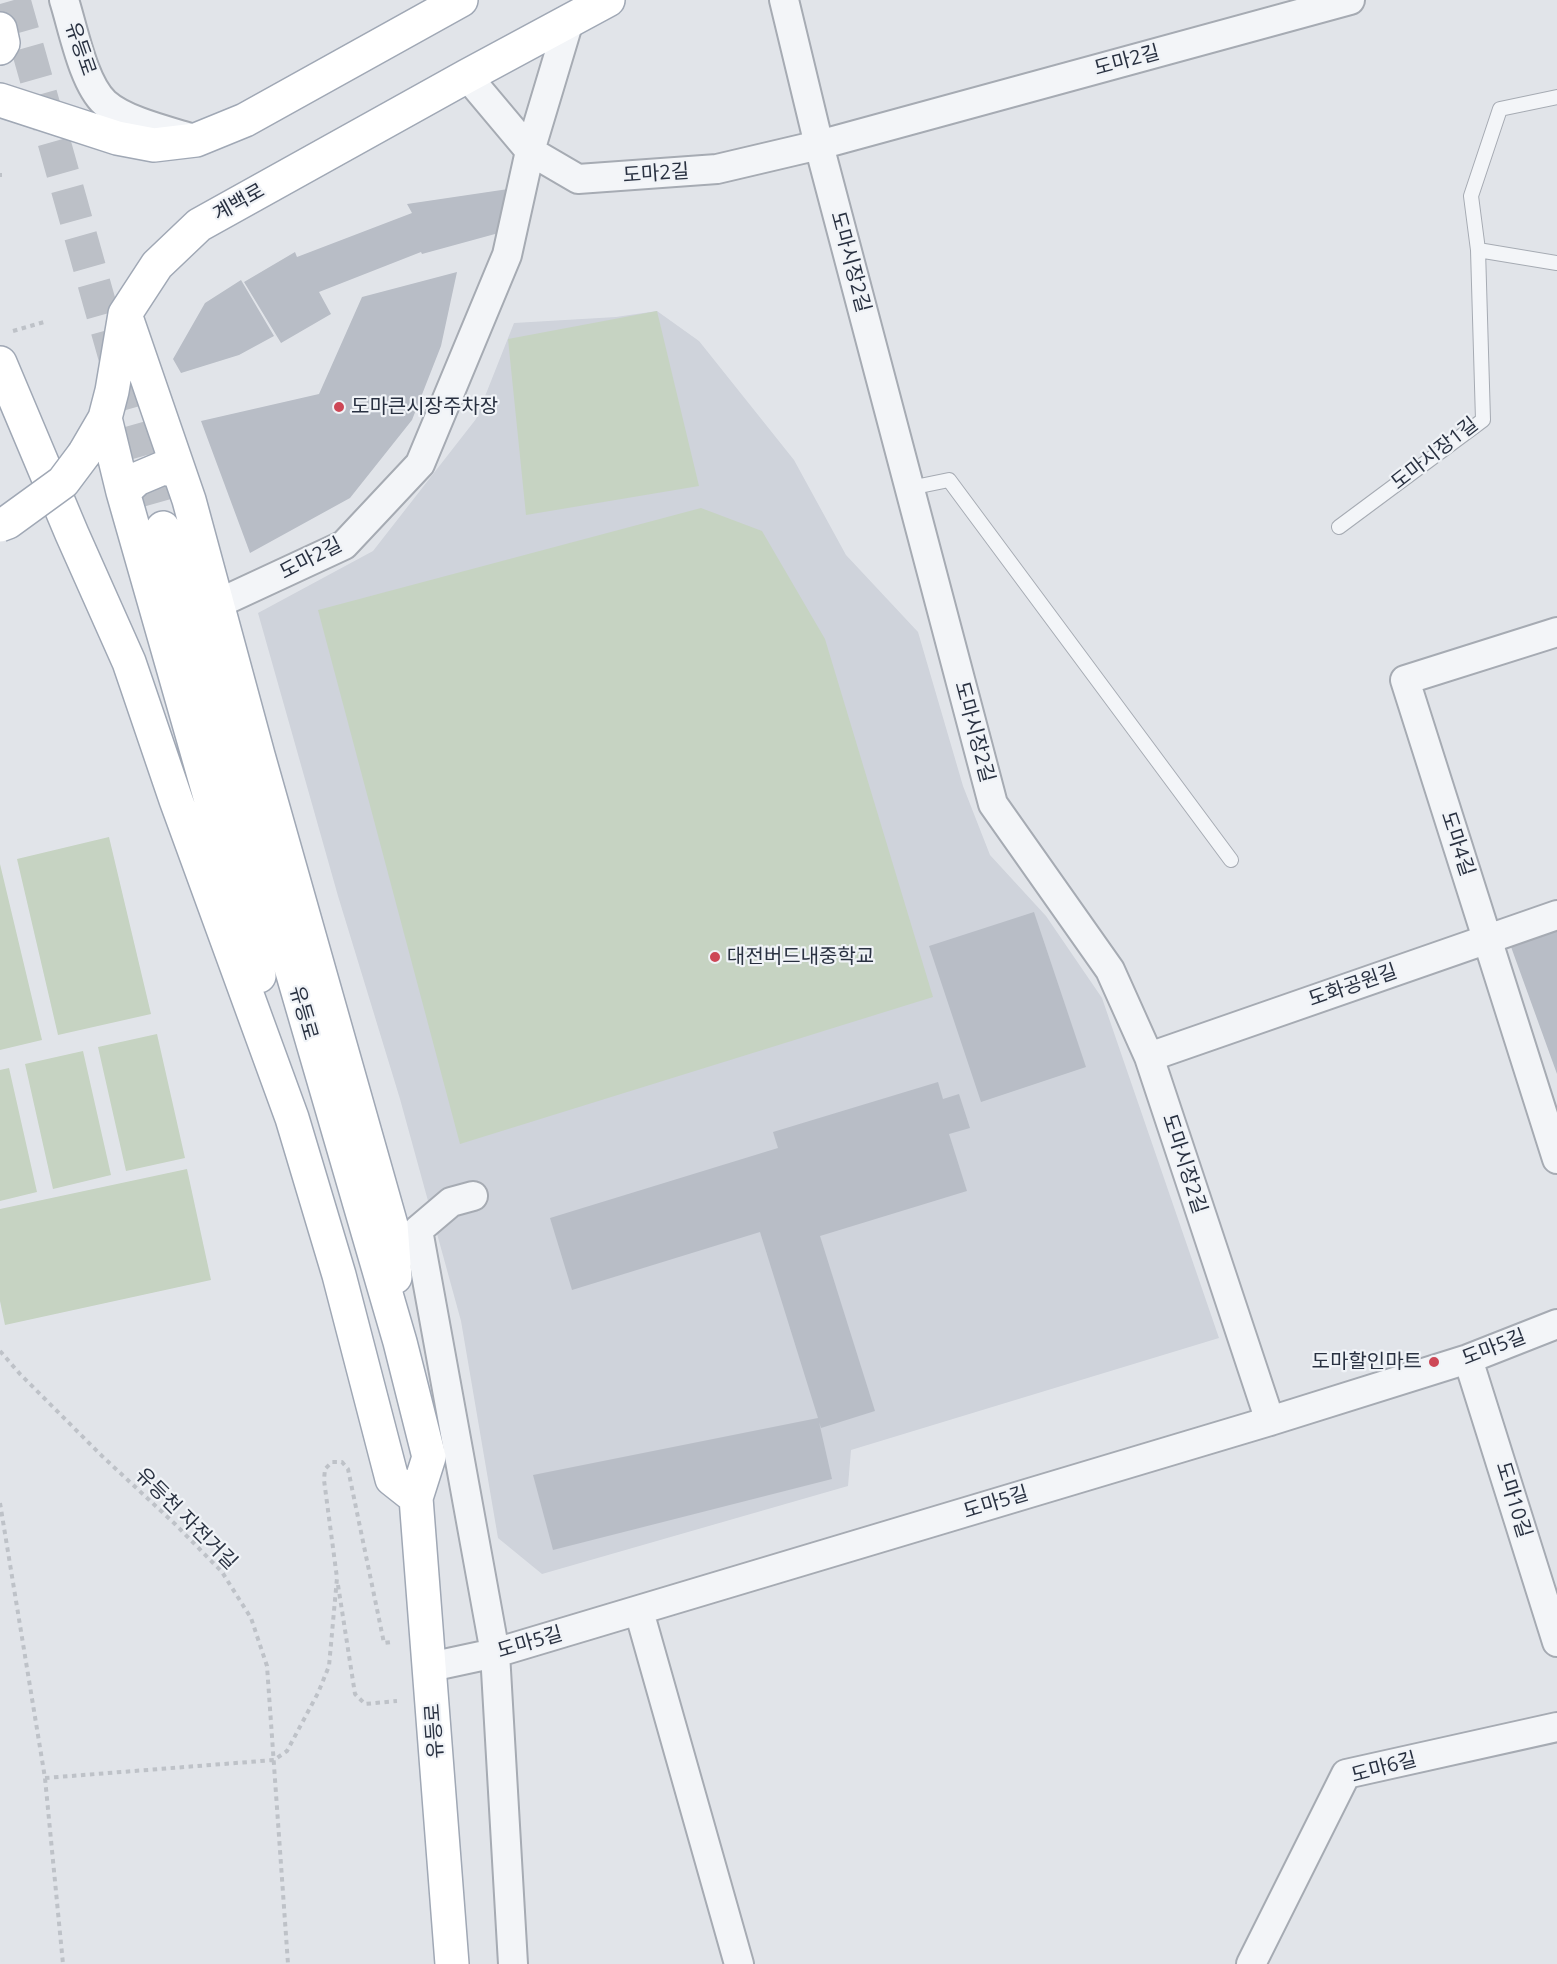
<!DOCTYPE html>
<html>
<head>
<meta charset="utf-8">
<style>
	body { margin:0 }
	canvas { display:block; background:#e1e4e9 }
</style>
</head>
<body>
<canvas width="1557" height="1964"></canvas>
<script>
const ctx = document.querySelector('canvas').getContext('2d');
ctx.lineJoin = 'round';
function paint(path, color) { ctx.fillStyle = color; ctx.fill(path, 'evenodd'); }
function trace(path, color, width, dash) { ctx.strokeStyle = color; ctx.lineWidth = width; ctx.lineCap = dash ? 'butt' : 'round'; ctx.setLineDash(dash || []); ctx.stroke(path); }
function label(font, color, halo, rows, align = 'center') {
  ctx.font = font + ' "Open Sans","Noto Sans KR",sans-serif'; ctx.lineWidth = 4.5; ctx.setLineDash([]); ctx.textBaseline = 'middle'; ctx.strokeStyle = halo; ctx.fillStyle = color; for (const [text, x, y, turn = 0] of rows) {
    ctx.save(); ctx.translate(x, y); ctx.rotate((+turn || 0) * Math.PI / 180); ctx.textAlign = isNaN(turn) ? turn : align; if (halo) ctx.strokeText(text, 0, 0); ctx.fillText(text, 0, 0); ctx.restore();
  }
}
paint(new Path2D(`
	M657 311 699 341 794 460 846 555 918 632 963 786 990 855 1046 916 1102 998 1219 1338 851 1450 848 1486 542 1574 498 1538 461 1321 400 1099 338 896 258 613 373 551 476 419 514 323 616 317Z`), '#cfd3db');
paint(new Path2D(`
	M657 311 699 486 526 515 508 339Z
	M701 508 762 531 825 639 933 997 460 1144 318 610Z
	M109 837 151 1014 58 1035 17 859Z
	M0 864 42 1040 0 1050Z
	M157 1034 185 1158 126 1171 98 1047Z
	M83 1051 111 1175 53 1189 25 1064Z
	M9 1068 37 1192 0 1201V1070Z
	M187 1169 211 1280 5 1325 0 1301V1209Z`), '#c6d3c2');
paint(new Path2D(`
	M515 188 506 231 422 254 421 252 319 292 331 314 281 343 244 282 295 252 297 257 412 213 407 204Z
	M457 272 441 346 412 420 350 498 250 553 201 421 319 394 362 297Z
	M241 280 274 336 239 355 181 373 173 359 205 303Z
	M1034 912 1086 1067 981 1102 929 946Z
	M1557 915V1074L1506 933Z
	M938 1082 943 1099 959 1094 970 1128 949 1134 967 1191 820 1236 875 1411 821 1428 819 1422 832 1479 553 1550 533 1475 818 1418 760 1232 572 1290 550 1218 778 1148 773 1132Z`), '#b8bdc6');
trace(new Path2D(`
	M14 0 163 528`), '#bcc0c7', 33, [33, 16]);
const lane = new Path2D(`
	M1478 250 1557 263
	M910 488 949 480 1231 860
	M1339 527 1483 420 1478 250 1471 196 1500 109 1557 97`);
const street = new Path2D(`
	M64 0C73 28 83 83 105 103 125 121 168 131 194 139
	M784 0 819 145 993 804 1110 970 1149 1057 1270 1421
	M467 76 530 151 578 179 717 169 819 145 1350 0
	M217 604 344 545 420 464 507 255 530 151 569 21
	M1557 632 1405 680 1557 1159
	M1149 1057 1557 915
	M473 1196 451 1202 418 1230 495 1653 513 1964
	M1468 1359 1557 1642
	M639 1611 739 1964
	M430 1667 495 1653 1270 1421 1468 1359 1557 1324
	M1251 1964 1346 1774 1557 1727`);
const primary = new Path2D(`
	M0 29 3 43 0 48
	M0 100 117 138 154 145 196 140 245 120 461 0
	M125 314 189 500 258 755 391 1225 395 1277
	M0 363 72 534 129 662 176 800 292 1118 339 1275 392 1479 416 1498
	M105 418 123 492 246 923 259 976
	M84 454 105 418 112 391 125 314 157 265 199 225 467 76 608 0
	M123 492 137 479 163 468 178 471
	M163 528 400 1342 429 1457 416 1498 452 1964`);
trace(lane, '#a6abb3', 16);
trace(street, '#a6abb3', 32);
trace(primary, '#a0a8b5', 36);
trace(new Path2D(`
	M0 175H2
	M13 331 44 322
	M0 1351 20 1374 102 1456 175 1524 222 1572 251 1618 267 1666 288 1964
	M0 1503 45 1778 63 1964
	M338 1585 355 1694 365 1704 397 1701
	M45 1778 274 1760 287 1751 318 1693 329 1666 337 1578 324 1480 325 1469 332 1462H342L348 1469 384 1643 391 1642`), '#bec2c8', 4, [4.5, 4.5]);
trace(lane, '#f3f5f8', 14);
trace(street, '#f3f5f8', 28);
trace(primary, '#fff', 33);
const primaryBridge = new Path2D(`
	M0 525 8 522 63 482 84 454`);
trace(primaryBridge, '#a0a8b5', 36, []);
trace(primaryBridge, '#fff', 33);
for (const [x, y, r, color] of [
	[339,407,6,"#cd4756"],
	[715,957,6,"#cd4756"],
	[1434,1362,6,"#cd4756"]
]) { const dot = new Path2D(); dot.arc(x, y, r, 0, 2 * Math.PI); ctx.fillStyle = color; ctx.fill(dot); trace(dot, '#f0f3f7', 2); }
label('20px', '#293141', '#f0f3f7', [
	["유등로",80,49,71],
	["도마2길",1127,61,-15],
	["도마2길",656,174,-4],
	["계백로",239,203,-29],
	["도마시장2길",850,262,75],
	["도마시장1길",1435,454,-38],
	["도마2길",311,559,-27],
	["도마시장2길",974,732,75],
	["도마4길",1457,844,72],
	["도화공원길",1353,986,-19],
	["유등로",303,1013,74],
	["도마시장2길",1184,1164,72],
	["도마5길",1494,1348,-21],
	["도마10길",1513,1500,73],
	["도마5길",996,1503,-17],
	["유등천 자전거길",186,1519,45],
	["도마5길",530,1643,-16],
	["유등로",435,1731,-94],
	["도마6길",1384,1768,-15]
]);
label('20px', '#293141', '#f0f3f7', [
	["도마큰시장주차장",351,407],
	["대전버드내중학교",727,957],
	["도마할인마트",1422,1362,"right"]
], 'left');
</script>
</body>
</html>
